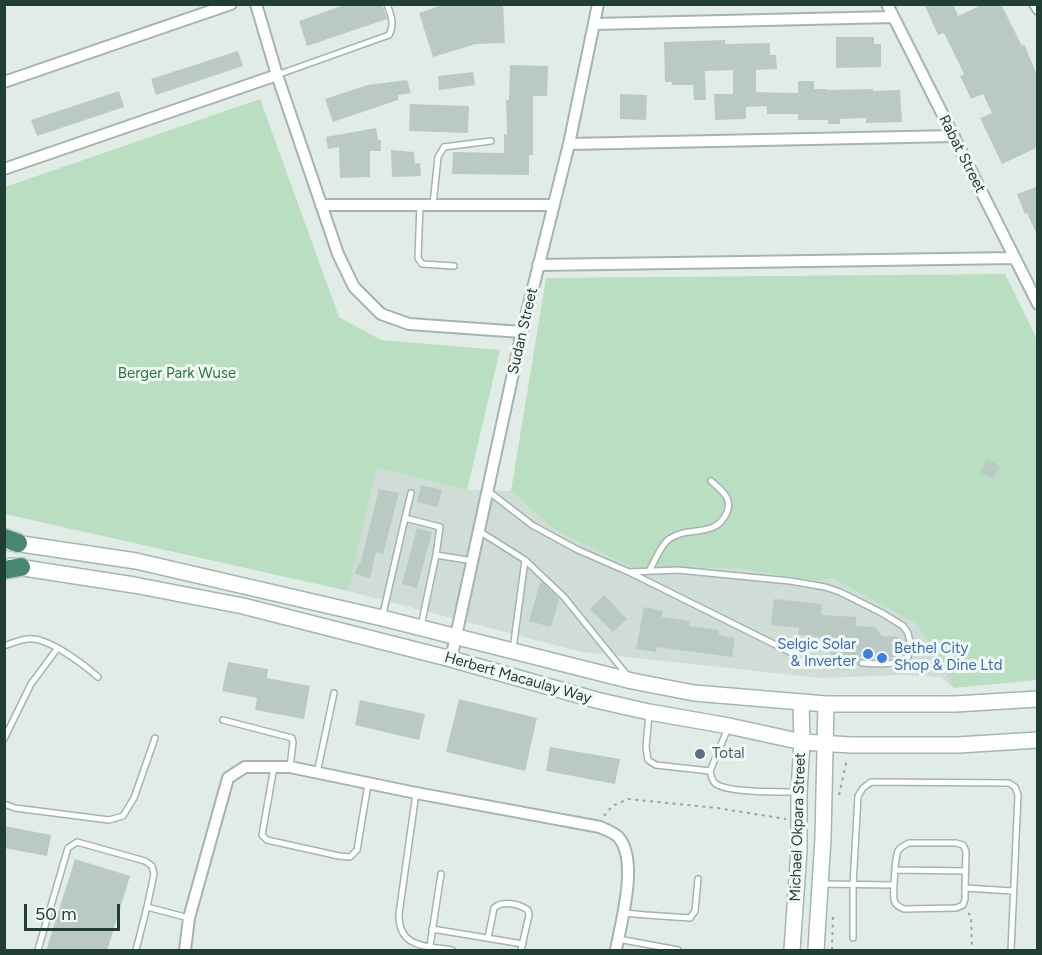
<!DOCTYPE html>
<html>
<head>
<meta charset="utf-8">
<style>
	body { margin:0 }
	#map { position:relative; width:1042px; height:955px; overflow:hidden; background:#e2ece7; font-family:Figtree,sans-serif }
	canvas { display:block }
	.frame { position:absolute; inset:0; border:6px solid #213e34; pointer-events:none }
	.scale { position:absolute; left:24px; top:904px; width:96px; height:27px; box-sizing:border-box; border:3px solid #213e34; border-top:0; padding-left:8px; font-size:18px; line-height:21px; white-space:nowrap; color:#213e34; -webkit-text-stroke:4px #f2f9f5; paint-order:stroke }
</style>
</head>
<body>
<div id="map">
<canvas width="1042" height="955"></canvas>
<div class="frame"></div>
<div class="scale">50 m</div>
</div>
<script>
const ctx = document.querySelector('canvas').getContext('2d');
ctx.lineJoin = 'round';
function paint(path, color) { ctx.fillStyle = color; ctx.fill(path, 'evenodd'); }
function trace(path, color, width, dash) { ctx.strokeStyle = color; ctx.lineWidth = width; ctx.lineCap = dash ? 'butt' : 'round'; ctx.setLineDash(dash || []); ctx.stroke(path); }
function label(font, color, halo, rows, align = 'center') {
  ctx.font = font + ' Figtree,sans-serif'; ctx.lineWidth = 6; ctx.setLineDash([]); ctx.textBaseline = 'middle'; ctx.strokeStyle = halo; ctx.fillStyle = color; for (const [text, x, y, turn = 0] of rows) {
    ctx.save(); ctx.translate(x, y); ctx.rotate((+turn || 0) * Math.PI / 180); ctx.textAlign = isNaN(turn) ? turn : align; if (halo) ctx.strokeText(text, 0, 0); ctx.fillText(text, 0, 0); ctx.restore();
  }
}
paint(new Path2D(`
	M377 468 467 490 511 491 555 530 637 570 735 568 816 581 832 578 917 624 954 688 941 677 901 675 820 678 582 652 348 591Z`), '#d0dcd6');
paint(new Path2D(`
	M260 99 339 317 381 340 500 350 467 490 377 468 348 591 5 514V187Z
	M1005 274 1037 339V680L954 688 917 624 832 578 816 581 735 568 637 570 555 530 511 491 546 278Z`), '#badec1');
paint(new Path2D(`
	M347 4H382L387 19 307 46 299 21Z
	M445 4H503L505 43 476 44 433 57 419 13Z
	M924 4H953L958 16 984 4H1001L1022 46 1024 44 1038 77V147L1002 164 980 118 992 113 983 94 971 99 960 76 964 74 944 33 938 35Z
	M836 37H874V44H881V67L836 68Z
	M725 40V44L770 43V55H776L777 69 756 70V92L798 93V81H814V89H827V90L873 89V91L900 90 902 122 866 123V118L840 119V124H828V120H798V114H767V106L746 107V119L715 120 714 94H733V70L705 71 706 100H694L693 85H672V82H665L664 42Z
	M238 51 243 66 156 95 151 79Z
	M510 65 548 66 547 96H533V155H529V175L452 174 453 152 504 153V134H507L506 100H509Z
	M473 72 475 85 439 90 438 76Z
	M407 80 411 93 398 95V100L333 122 325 99 368 85Z
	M119 91 124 107 37 136 31 120Z
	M620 94 647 95 646 120 620 119Z
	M410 104 469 106 468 133 409 131Z
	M376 128 378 140H381V151H370V177L340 178 339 147 328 149 326 137Z
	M391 150 414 152 415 164 420 163 421 176 392 177Z
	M1038 186V237L1027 213 1025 214 1017 194Z
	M987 459 1000 466 993 479 980 472Z
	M421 485 442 490 438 507 417 502Z
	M379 489 399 493 383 554 376 552 370 578 355 574 358 564 360 565Z
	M417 528 432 532 417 588 402 584Z
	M540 583H543L559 599 551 627 529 621Z
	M604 595 627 619 613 632 590 609Z
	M774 599 822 604 821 615 856 617V626L875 627 882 636H895L900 639 899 656 886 659 860 657 857 662 858 665H850L849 670 830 669 832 638 798 635 799 628 771 625Z
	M644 607 663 611 662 617 690 621 689 626 719 630 718 635 735 638 732 657 657 647 656 652 636 649Z
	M228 662 268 669 267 678 310 686 304 719 255 710 257 698 222 691Z
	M459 699 537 718 525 771 446 752Z
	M360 700 425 714 419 740 355 725Z
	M550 747 620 759 615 784 546 771Z
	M4 826 51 835 47 856 4 848Z
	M75 859 130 876 107 951H46Z`), '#bacac2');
const service = new Path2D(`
	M277 75 389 35C395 24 391 15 387 4
	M420 205 418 258 422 264 454 266
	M433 205 438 157 444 147 491 141
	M488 491 532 525 578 550 629 572 796 655
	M405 518 411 493
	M479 531 525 560 564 597 627 675
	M436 555 473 561
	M649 571C655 561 660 546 669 539 689 525 716 539 727 512 733 498 721 490 711 481
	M629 572 678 570 790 581 825 587 840 592 882 613 903 626 908 633 910 642 908 657C895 667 877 663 862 663
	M382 618 405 518 440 527 436 555 421 626
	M4 646C12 643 19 640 27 639 47 636 83 664 98 677
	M513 649 525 560
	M649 714 646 747 648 760 656 765 710 771C711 775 712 781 715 783 724 793 783 792 799 792
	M223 720 292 738 293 742 290 767
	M4 739 31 684 57 649
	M274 767 262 835 267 840 339 856 350 857 357 850 368 784
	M710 771 728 728
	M317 773 334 693
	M416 793 399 914C398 948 426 946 452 950
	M4 804 15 808 109 820 123 816 134 798 155 738
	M896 870 966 871
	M821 884 894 885
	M965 888V899L963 905 956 908 904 909C899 907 895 905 894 900 893 893 895 857 898 851 900 847 905 845 909 843H956L963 845 966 851 965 888 1013 891
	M624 913 646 915 690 918 695 911 698 879
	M432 929 523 944
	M488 938 494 908C503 900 519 904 528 910L529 915 521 950
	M853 938V885L858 796 863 788 871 782 1009 783 1015 787 1018 795 1011 950
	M618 939 678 950
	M430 946 441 874
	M38 950 68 848 77 842 145 861 152 866 154 874 147 907 189 918
	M136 950 147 907`);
const minor = new Path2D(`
	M256 4 277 75 338 254 354 287 381 314 409 324 522 332
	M887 4 1038 304
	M1035 4 1038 9
	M594 24 893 17
	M4 82 231 4
	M569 144 954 136
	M4 169 277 75
	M321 205H554
	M538 265 1014 258
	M451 659 522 332 569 144 598 4
	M185 950 189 918 228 778 245 767H290L416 793 600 827C606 830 616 833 620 839 638 864 621 922 616 950`);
const secondary = new Path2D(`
	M8 542 136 561 382 618 632 681 694 693 826 704H955L1038 699
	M11 566 134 585 243 606 451 659 596 700 649 712 729 726 802 742 851 745H958L1038 740
	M792 950 799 850V792L802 742 801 703
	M816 950 823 838 826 704`);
const trunk = new Path2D(`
	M4 538 18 543
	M4 570 21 567`);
trace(service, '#a4b4ae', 8);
trace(minor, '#a4b4ae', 14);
trace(secondary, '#a0b8ae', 18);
trace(trunk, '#c1c9c6', 21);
trace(new Path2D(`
	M839 795 847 759
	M604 816 612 806 628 799 717 808 786 819
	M968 913 971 916 972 950
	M832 950 833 914`), '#81b19e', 2, [3, 4.5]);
trace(service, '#fff', 5);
trace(minor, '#fff', 10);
trace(secondary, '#fff', 15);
trace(trunk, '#488774', 18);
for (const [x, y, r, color] of [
	[868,654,6,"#3f7fe0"],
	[882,658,6,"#3f7fe0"],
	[700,754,6,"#5c6f8a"]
]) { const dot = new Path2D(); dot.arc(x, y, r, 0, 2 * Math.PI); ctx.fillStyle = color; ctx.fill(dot); trace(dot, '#f2f9f5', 2); }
label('15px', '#213e34', '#f2f9f5', [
	["Rabat Street",962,154,63],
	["Sudan Street",523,331,-77],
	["Herbert Macaulay Way",518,678,16],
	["Michael Okpara Street",798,827,-88]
]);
label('15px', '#2a7641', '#f2f9f5', [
	["Berger Park Wuse",177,374]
]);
label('15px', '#366cbe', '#f2f9f5', [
	["Selgic Solar",856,645],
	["& Inverter",856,662],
	["Bethel City",894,649,"left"],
	["Shop & Dine Ltd",894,666,"left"]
], 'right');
label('15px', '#4e5e75', '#f2f9f5', [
	["Total",712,754]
], 'left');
</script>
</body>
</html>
